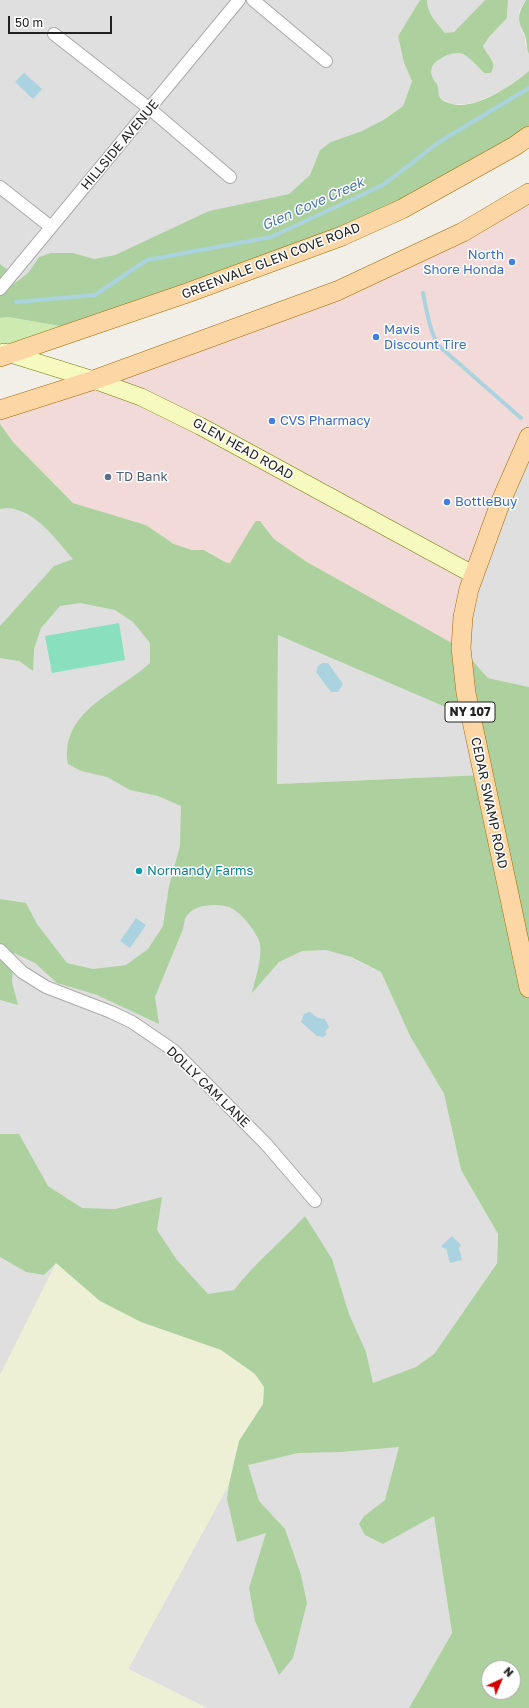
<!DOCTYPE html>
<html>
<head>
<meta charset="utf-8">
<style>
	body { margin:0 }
	#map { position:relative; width:529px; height:1708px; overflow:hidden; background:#f2efe9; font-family:"Golos Text",sans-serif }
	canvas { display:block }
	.north { position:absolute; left:481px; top:1660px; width:40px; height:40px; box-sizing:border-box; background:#fff; border:1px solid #a7a7a7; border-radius:50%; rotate:44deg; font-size:11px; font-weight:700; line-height:16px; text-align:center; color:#222 }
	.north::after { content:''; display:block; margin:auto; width:14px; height:18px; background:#d40000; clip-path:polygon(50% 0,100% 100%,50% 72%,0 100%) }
	.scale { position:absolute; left:8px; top:16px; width:104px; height:18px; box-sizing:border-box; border:2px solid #222; border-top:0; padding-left:5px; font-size:12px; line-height:14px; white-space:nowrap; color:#222; -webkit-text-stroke:3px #fff; paint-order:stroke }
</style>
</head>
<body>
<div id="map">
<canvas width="529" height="1708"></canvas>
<div class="north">N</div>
<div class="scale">50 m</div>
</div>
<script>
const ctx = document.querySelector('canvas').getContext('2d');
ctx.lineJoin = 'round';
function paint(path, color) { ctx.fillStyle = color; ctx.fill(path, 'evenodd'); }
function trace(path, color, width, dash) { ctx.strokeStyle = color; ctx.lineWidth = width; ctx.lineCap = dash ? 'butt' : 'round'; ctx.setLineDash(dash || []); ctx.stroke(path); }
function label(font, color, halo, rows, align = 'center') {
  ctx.font = font + ' "Golos Text",sans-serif'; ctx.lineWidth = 3; ctx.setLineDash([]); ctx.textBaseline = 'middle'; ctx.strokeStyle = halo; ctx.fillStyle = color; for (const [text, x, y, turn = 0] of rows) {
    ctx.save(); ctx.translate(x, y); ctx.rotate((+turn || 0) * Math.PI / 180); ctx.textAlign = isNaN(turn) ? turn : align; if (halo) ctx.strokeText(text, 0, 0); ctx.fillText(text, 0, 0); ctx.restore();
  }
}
paint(new Path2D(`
	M0 0H420L398 36 404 63 412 81 403 106 385 119 362 131 332 142 320 150 310 175 289 194 250 203 181 225 115 255 93 259 73 253 39 257 28 273 11 286V272L0 264Z
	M427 0H485L454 32 449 34 445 33 433 19 427 8Z
	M508 0H526L519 11 521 30 526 37 525 43 529 54V71L501 91 479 101 467 104H452L441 99 438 95V86L431 76V68L440 58 454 53H462L470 58 484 73 494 61 487 54 483 46 489 37 507 18Z
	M0 424 117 572 298 932 381 972 410 1036 444 1094 461 1170 498 1234 497 1262 434 1354 385 1500 364 1516 383 1544 434 1515 452 1633 409 1708H207L128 1669 288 1375H0Z
	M529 437V687L488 678 461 648 463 617Z
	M278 634 471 718 483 775 276 784Z`), '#e0dfdf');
paint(new Path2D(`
	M529 193V437L501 501 461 648 307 562 274 539 264 525 231 563 225 562 205 550H192L174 544 146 525 73 503 13 442 0 424V410L337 291Z`), '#f2dad9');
paint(new Path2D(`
	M56 1263 289 1375 128 1669 207 1708H0V1375Z`), '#eef0d5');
paint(new Path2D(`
	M8 317 77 329 0 357V318Z`), '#cdebb0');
paint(new Path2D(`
	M420 0H427C427 14 437 23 445 33L454 32 485 0H508L507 18 489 37 483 46C488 58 498 60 491 73H484C477 66 471 58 463 54 459 52 453 53 448 55 440 58 428 65 432 76 433 79 435 82 437 84 441 94 434 99 452 104 476 110 511 86 529 71V136L402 209 77 329 8 317 0 318V264L11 272V286L28 273 39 257 51 253H73L94 259 115 255 209 211 289 194 310 175 320 150 331 142 362 131 385 119 403 106 412 81 404 63 398 36Z
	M526 0H529V54C526 48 527 39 525 35 517 20 517 15 526 0Z
	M0 424 13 442 73 503 146 525 174 544 192 550H204L225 562 230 563 253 525 256 521H260L274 539 307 562 461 648 488 678 529 687V1708H409L452 1633 434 1516 383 1544 365 1535 359 1524 364 1516 385 1500 399 1447 341 1452 298 1453 248 1465 259 1501 285 1529 301 1575 307 1603 293 1658 279 1675 255 1621 249 1588 266 1533 237 1542 227 1499 229 1484 239 1441 263 1404 264 1387 255 1374 221 1350 141 1322 100 1301 56 1263 44 1275 26 1272 0 1257V1134H19L48 1186 82 1208 115 1209 162 1197 157 1230 177 1260 208 1294 234 1290C255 1263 282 1241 305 1216L332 1259 349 1314 366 1352 373 1383 416 1367 434 1354 497 1263 498 1234 461 1170 444 1094 410 1036 381 972 351 957 326 950 302 951 279 962 252 993C255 979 264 954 259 941 256 931 239 910 229 907 216 903 193 904 186 917 184 920 184 925 183 929L155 997 159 1024 97 995 57 983 35 963 14 953 12 982 18 1005 0 1000V899L26 903 37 924 67 963 93 969 126 965 148 949 163 926 169 886 180 846 181 806 158 796 130 790 107 777 81 771 68 764C59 711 119 692 150 663V643L133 622 115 610 80 603 60 606 41 628 34 649 33 671 19 661 0 658V626L54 566 73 559C56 539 29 502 0 509ZM278 635 471 718 483 775 277 784ZM489 1668H513V1692H489Z`), '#add19e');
paint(new Path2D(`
	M119 623 125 660 52 673 45 636Z`), '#88e0be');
paint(new Path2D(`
	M24 73 42 89 33 99 15 82Z
	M322 663H328L343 684 338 692H331L316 672 318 666Z
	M136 918 146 925 130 948 120 941Z
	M310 1012 318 1018 325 1019 329 1027 325 1032 327 1034 323 1037 317 1036 301 1022 304 1014Z
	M452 1236 461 1245 459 1248 462 1260 450 1263 446 1248 445 1249 441 1246Z`), '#aad3df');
trace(new Path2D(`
	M423 293C427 311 429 330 439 346L521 418
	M16 302 95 295 147 260 271 237 383 185 439 142 529 88`), '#aad3df', 4);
const street = new Path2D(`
	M253 0 326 61
	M54 34 150 109 230 177
	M0 187 51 227
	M0 289 239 0
	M0 950 22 972 46 987 111 1012 132 1022 173 1050 266 1144 315 1201`);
const secondary = new Path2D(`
	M4 352 94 380 141 397 200 426 474 575`);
const primary = new Path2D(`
	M0 357 187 293 342 236 402 209 515 146 529 136
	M0 410 94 380 337 291 463 232 529 193
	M529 437 501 501 469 589 463 617 461 648 466 693 529 988`);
trace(street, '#a9a9a9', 14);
trace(secondary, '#707d05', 18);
trace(primary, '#a06b00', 20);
trace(street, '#fff', 12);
trace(secondary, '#f7fabf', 17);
trace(primary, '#fcd6a4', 19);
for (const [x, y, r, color] of [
	[512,262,4,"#3f7fe0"],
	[376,337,4,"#3f7fe0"],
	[272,421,4,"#3f7fe0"],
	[108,477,4,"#5c6f8a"],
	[447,502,4,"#3f7fe0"],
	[139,871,4,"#0f9aa8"]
]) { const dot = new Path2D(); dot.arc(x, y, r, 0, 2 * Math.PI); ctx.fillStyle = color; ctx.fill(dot); trace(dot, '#fff', 1.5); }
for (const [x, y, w] of [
	[470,712,50]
]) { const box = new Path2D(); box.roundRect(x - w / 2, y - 10, w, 20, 3); ctx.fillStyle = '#fff'; ctx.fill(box); trace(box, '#222', 1); }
label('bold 12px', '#222', null, [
	["NY 107",470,712]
]);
label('13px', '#222', '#fff', [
	["HILLSIDE AVENUE",120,145,-50],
	["GREENVALE GLEN COVE ROAD",271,261,-21],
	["GLEN HEAD ROAD",243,449,29],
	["CEDAR SWAMP ROAD",489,803,78],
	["DOLLY CAM LANE",208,1087,44]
]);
label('13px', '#366cbe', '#fff', [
	["North",504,255,"right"],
	["Shore Honda",504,270,"right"],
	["Mavis",384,330],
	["Discount Tire",384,345],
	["CVS Pharmacy",280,421],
	["BottleBuy",455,502]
], 'left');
label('13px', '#4e5e75', '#fff', [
	["TD Bank",116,477]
], 'left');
label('13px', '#0d838f', '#fff', [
	["Normandy Farms",147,871]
], 'left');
label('italic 14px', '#4a7aab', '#fff', [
	["Glen Cove Creek",313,204,-24]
]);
</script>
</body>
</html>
